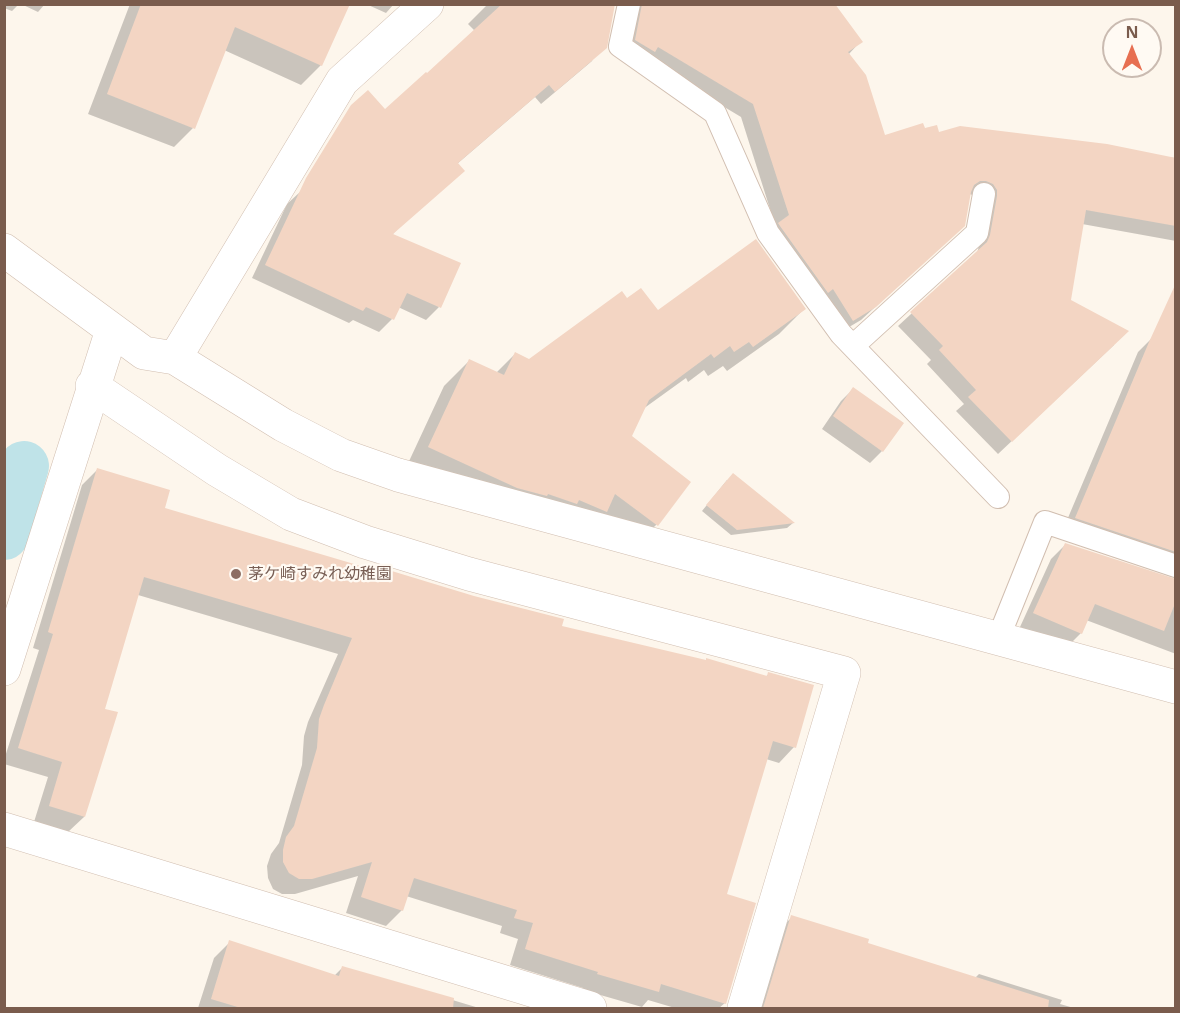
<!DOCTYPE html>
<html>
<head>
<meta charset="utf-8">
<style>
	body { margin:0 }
	#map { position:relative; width:1180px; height:1013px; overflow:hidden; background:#fdf6ec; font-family:"Open Sans",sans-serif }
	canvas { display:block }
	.frame { position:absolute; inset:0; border:6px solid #7a5c4d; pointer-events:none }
	.north { position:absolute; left:1102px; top:18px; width:60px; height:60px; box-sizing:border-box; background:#fffaf3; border:2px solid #cabbb1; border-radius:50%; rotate:0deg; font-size:16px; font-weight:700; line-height:24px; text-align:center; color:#7a5c4d }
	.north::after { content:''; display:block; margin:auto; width:21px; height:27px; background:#e76f51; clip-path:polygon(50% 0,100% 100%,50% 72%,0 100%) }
</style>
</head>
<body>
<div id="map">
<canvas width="1180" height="1013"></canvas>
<div class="frame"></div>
<div class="north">N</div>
</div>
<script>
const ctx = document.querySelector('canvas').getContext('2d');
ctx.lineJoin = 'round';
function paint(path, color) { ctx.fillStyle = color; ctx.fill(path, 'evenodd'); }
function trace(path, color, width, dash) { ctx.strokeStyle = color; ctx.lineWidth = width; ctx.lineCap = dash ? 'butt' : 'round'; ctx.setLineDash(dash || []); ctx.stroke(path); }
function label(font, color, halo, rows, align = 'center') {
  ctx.font = font + ' "Open Sans","Noto Sans JP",sans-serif'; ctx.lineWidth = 4.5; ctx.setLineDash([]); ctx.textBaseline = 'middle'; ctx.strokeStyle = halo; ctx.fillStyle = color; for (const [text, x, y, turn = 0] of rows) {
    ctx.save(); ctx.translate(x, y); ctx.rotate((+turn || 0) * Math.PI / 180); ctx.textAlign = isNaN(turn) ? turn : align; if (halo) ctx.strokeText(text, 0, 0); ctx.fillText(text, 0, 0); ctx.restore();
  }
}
paint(new Path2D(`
	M4 4H19L12 11 4 8Z
	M21 4H45L38 12Z
	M130 4H348L321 65 301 85 224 50 193 128 174 147 88 114Z
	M366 4H394L386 13Z
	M488 4H614L592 61 541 104 535 97 457 164 392 235 439 307 426 320 398 307 392 319 379 332 353 320 349 323 252 278 287 204 475 31 468 24Z
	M620 4H698L861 41 848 55 884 137 924 130 938 134 1176 158V241L1082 224 1070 301 1114 345 998 454 956 411 964 404 927 364 931 360 898 326 975 255 978 250 985 211 980 197 969 194 949 239 861 320 839 333 776 228 741 117 646 60 623 53Z
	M627 300 657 312 804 309 779 334 727 371 723 366 708 376 704 370 688 382 686 378 643 409 630 436 689 482 656 525 631 550 404 472 444 386 469 361 496 373 515 354 529 360Z
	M1152 338 1176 349V578L1173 572 1062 532 1138 352Z
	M853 389 902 424 882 451 870 463 822 429 841 401Z
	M97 470 163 509 369 570 372 567 560 627 765 677 769 674 794 747 779 763 766 759 725 895V1003L719 1008H675L648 1000 642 1007 583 990V988L510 965 518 939 500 933 502 926 406 896 402 910 386 926 346 913 358 876 295 894H282L273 889 268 878 267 866 271 854 279 843 302 765 304 736 308 722 338 654 138 595 103 710 84 817 68 832 34 822 48 777 4 764V760L39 650 33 648 82 485Z
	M727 480 793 523 787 528 731 535 702 511Z
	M1065 545 1176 581V654L1086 620 1081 633 1067 647 1020 627 1051 559Z
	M792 917 866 944 975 978 979 974 1062 1000 1060 1004 1074 1008H756L780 929Z
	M230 942 334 976 343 967 479 1008H198L214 958Z`), '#0003');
trace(new Path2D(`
	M4 535 24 466`), '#bfe3e8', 50);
paint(new Path2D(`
	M141 4H350L322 66 235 27 195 129 107 94Z
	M502 4H615L607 48 555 92 549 85 458 163 465 171 393 234 461 263 441 308 407 293 394 320 366 307 363 311 265 265 306 178 351 105 368 90 385 109 426 72 427 73Z
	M642 4H835L863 42 848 52 866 75 885 135 923 123 925 128 937 125 939 132 960 126 1107 144 1176 158V226L1086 210 1071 300 1129 331 1012 442 968 397 976 390 939 350 943 346 910 312 987 242 990 235 997 196V190L993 184 986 181H980L974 185 971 192 965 226 876 307 853 321 833 289 828 293 780 226 778 223 789 215 753 104 658 47 655 52 635 40Z
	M756 239 806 309 753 347 749 342 734 352 730 346 714 358 711 354 649 400 632 436 691 482 658 526 615 494 607 512 579 500 577 504 548 494 547 496 517 488 428 447 469 359 504 375 515 352 529 359 622 291 627 298 641 288 658 310Z
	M1176 283V552L1075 518 1149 342Z
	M853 387 904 423 883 452 833 416Z
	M97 468 170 490 165 508 371 569 372 565 474 596 564 619 562 626 706 660V658L767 676 768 672 814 685 796 748 773 741 727 894 756 903 726 1004 661 984 659 992 597 974 598 972 525 949 533 923 514 918 517 910 414 878 403 911 361 897 372 862 312 879H299L289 873 283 862V850L286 837 294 826 317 748 319 719 324 705 352 638 144 577 105 709 118 712 85 817 49 806 62 762 18 748 53 634 48 632Z
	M733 473 795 523 737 530 706 505Z
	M1065 543 1176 579V601L1164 631 1095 604 1082 634 1033 613Z
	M791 915 869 939 868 943 1049 1000 1048 1008H763Z
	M229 940 339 976 342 966 454 998 453 1008H241L211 999Z`), '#f3d5c3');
const lane = new Path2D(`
	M629 4 620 46 715 113 768 233 841 334 998 497
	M853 346 977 233 984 194
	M998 639 1045 522 1176 566`);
const street = new Path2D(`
	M4 250 144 353 175 358 283 425 341 455 398 475 1176 687
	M175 358 342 81 427 4
	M92 386 217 470 291 514 365 542 469 574 844 673 744 1008
	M4 669 112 330
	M4 829 590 1008`);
trace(lane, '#d1beb0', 24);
trace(street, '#d1beb0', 34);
trace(lane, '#fff', 22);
trace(street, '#fff', 33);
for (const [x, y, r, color] of [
	[236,574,6,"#8d6e63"]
]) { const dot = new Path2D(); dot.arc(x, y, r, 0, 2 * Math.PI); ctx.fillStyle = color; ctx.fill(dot); trace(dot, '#fffaf3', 2); }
label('16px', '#785e54', '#fffaf3', [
	["茅ケ崎すみれ幼稚園",248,574]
], 'left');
</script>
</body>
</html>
